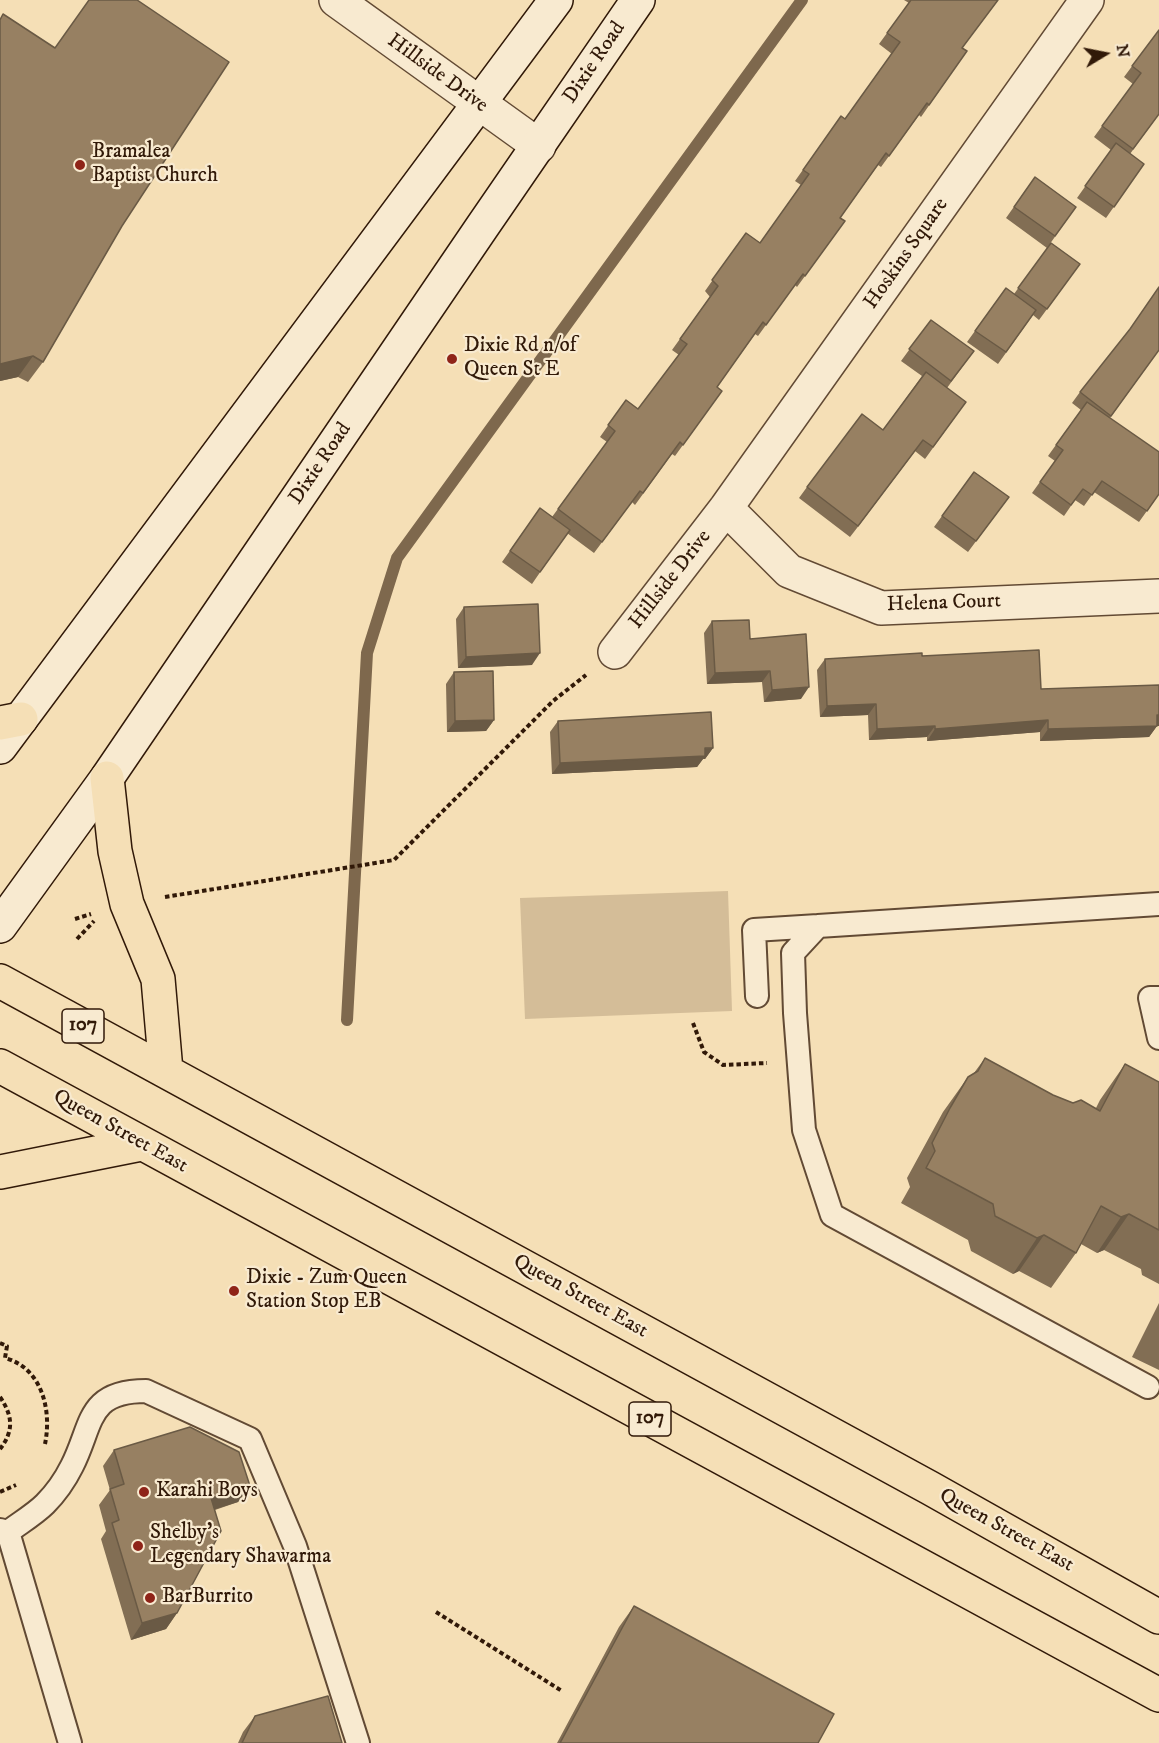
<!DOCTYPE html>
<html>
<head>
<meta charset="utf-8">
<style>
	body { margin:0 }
	#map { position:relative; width:1159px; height:1743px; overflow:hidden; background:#f5dfb6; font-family:"IM FELL DW Pica",serif }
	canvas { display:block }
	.north { position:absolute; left:1075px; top:24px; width:60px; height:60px; -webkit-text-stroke:4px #f8ead0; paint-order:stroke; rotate:80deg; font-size:16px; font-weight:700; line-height:24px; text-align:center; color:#311908 }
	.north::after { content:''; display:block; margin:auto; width:21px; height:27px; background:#311908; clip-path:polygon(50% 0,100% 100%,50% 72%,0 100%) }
</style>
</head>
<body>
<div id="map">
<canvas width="1159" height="1743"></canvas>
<div class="north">N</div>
</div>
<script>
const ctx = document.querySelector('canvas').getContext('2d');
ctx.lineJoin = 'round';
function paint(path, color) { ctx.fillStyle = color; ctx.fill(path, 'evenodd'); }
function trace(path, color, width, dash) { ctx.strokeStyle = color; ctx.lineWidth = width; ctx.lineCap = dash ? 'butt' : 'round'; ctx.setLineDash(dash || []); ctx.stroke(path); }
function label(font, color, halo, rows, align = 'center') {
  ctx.font = font + ' "IM FELL DW Pica",serif'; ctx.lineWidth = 4.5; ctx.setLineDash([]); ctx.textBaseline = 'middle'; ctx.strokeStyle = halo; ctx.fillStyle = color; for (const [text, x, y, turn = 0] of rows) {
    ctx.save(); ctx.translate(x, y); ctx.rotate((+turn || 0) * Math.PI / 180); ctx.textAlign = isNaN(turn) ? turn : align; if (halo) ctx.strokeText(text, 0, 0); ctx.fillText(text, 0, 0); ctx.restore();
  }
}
paint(new Path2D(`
	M728 891 732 1011 525 1019 520 898Z`), '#d4bd98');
trace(new Path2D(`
	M347 1020 367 653 397 558 802 0`), '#7e684d', 12);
const lane = new Path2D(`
	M757 996 754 930 818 926
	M1159 998H1150L1159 1038
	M1148 1387 832 1215 804 1130 795 1013 793 953 818 926 1159 904
	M0 1530 8 1532 70 1743
	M8 1532C20 1523 35 1514 45 1504 55 1494 66 1478 72 1466 93 1425 86 1391 146 1391L250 1439 295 1546 358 1743`);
const street = new Path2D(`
	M336 0 539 146
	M726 508 789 571 881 608 1159 596
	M615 652 726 508 1087 0`);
const secondary = new Path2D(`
	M0 747 556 0
	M0 926 107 778 482 227 638 0`);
const primary = new Path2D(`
	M0 723 21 719
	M107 778 115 851 127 904 158 979 166 1071
	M0 981 930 1488 1159 1617
	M0 1066 1159 1695
	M0 1172 141 1144`);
trace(lane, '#624a34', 26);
trace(street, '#624a34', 36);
trace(secondary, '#311908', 36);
trace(primary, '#311908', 36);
trace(new Path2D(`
	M165 897 394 860 553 701 586 675
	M75 919 91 914
	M77 939 94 921
	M693 1023 704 1052 723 1065 767 1063
	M0 1343 7 1346 5 1358C42 1368 52 1410 45 1444
	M0 1397C13 1416 14 1431 0 1449
	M0 1492 16 1485
	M436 1612 562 1691`), '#311908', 4, [4.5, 3]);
trace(lane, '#f8ead0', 22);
trace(street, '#f8ead0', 33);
trace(secondary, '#f8ead0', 33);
trace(primary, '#f5dfb6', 33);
paint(new Path2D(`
	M904 0H998L962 48 967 51 921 117 919 115 881 167 878 165 840 218 845 221 797 287 795 285 758 336 755 334 717 387 722 391 675 456 672 454 635 505 632 502 594 553 567 533 532 584 502 562 540 508 552 517 607 442 600 437 626 400 638 409 679 355 672 350 710 297 705 291 746 233 760 243 801 185 795 181 841 116 845 119 892 54 879 44 909 3Z
	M3 14 122 226 43 362 28 382 18 377 0 381V19Z
	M1159 30V114L1130 154 1144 164 1106 218 1077 198 1111 150 1094 137 1133 84 1124 77Z
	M1035 177 1076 207 1047 248 1006 218Z
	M1051 243 1080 264 1039 320 1033 315 998 364 967 342 1006 288 1014 294Z
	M931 320 974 351 947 388 966 402 925 459 915 451 850 537 799 498 807 487 883 430 922 376 901 361Z
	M1159 350 1110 418 1159 494 1139 522 1094 492 1084 506 1075 500 1064 516 1032 493 1055 461 1048 456 1081 410 1072 403 1080 392Z
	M974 472 1009 497 968 552 934 527Z
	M464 607 532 665 458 668 456 619Z
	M712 621 750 639 801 699 764 702 762 682 707 684 704 633Z
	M922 656 1041 689 1159 685V726H1157L1149 737 1040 741V732L927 741V737L869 740 868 715 820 717 817 670 825 659Z
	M454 672 494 720 486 731 447 732 446 684Z
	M558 721 713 748 705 759H703L697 767 552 774 550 732Z
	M985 1058 1053 1095 1073 1103 1096 1108 1100 1100 1125 1064 1159 1082V1284L1142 1275 1141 1269 1104 1250 1097 1253 1081 1244 1076 1253 1051 1288 1019 1271 1013 1274 971 1251 968 1240 901 1203 910 1187 907 1178 943 1112 968 1077 974 1073Z
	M1159 1303V1370L1132 1357Z
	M114 1450 250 1486 238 1502 215 1510 177 1613 166 1629 131 1640 101 1539 106 1531 99 1505 110 1490 103 1466Z
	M634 1606 818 1743H557L619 1627Z
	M255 1716 342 1743H238L243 1732Z`), '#826e54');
paint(new Path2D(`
	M33 356 18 377 0 381V364Z
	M923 440 915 451 850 537 858 526Z
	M540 653 532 665 458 668 466 657Z
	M770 671 762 682 707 684 715 673Z
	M809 687 801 699 764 702 772 690Z
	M876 704 868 715 820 717 827 706Z
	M1159 715V726H1157L1149 737 1040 741 1048 729Z
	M494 720 486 731 447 732 455 721Z
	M1048 720 1040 732 927 741 935 729Z
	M935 726 927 737 869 740 877 729Z
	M713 748 705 759H703L697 767 552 774 560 763Z
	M1129 1214 1104 1250 1097 1253 1121 1217Z
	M1044 1235 1019 1271 1013 1274 1037 1238Z
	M250 1486 238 1502 200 1514 211 1498Z
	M177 1613 166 1629 131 1640 142 1623Z`), '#6a5a45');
const building = new Path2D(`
	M89 0H137L229 62 122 226 43 362 33 356 0 364V20L3 14 55 48Z
	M911 0H998L962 48 967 51 929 105 927 103 889 156 886 153 840 218 845 221 805 276 803 274 766 325 763 322 717 387 722 391 683 445 680 442 643 493 640 491 602 542 558 509 615 431 608 425 626 400 638 409 687 344 680 339 718 286 712 280 746 233 760 243 809 174 803 170 841 116 845 119 900 42 887 33Z
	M1159 30V114L1133 149 1102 126 1141 73 1132 66Z
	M1116 143 1144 164 1114 207 1085 186Z
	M1035 177 1076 207 1055 236 1014 207Z
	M1051 243 1080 264 1047 309 1018 288Z
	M1159 287V350L1111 416 1080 392 1130 329Z
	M1006 288 1036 310 1006 352 975 331Z
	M931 320 974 351 951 381 909 349Z
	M926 372 966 402 933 447 923 440 858 526 807 487 862 414 883 430Z
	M1087 402 1159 452V494L1147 511 1102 481 1092 495 1083 489 1071 505 1040 482 1063 450 1056 445Z
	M974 472 1009 497 976 541 942 516Z
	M540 508 570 530 540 572 510 551Z
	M538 604 540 653 466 657 464 607Z
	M749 620 750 639 806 634 809 687 772 690 770 671 715 673 712 621Z
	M1039 650 1041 689 1159 685V715H1157V726L1048 729V720L935 729V726L877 729 876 704 827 706 825 659 922 653V656Z
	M493 671 494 720 455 721 454 672Z
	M711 712 713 748H705V756L560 763 558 721Z
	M985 1058 1053 1095 1073 1103 1081 1100 1100 1111 1125 1064 1159 1082V1230L1129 1214 1121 1217 1101 1206 1076 1253 1044 1235 1037 1238 995 1216 993 1204 926 1168 935 1151 932 1143 950 1108 968 1077 978 1071Z
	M190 1427 239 1452 250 1486 211 1498 221 1531 177 1613 142 1623 112 1523 119 1520 110 1489 124 1484 114 1450Z
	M634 1606 834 1714 818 1743H560Z
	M328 1696 342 1743H242L255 1716Z`);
paint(building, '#978062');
trace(building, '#6a5a45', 1.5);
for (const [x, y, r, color] of [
	[80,165,6,"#8f2418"],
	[452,359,6,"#8f2418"],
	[234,1291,6,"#8f2418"],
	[144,1492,6,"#8f2418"],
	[138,1546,6,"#8f2418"],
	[150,1598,6,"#8f2418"]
]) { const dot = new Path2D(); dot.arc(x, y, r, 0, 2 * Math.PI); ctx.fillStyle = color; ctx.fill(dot); trace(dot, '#f8ead0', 2); }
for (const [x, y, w] of [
	[83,1026,42],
	[650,1419,42]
]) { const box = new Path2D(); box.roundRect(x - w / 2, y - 17, w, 34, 4.5); ctx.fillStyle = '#f8ead0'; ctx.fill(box); trace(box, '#311908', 1.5); }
label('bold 20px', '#311908', null, [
	["107",83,1026],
	["107",650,1419]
]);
label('21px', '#311908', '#f8ead0', [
	["Dixie Road",595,63,-56],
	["Hillside Drive",437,74,36],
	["Hoskins Square",907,254,-55],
	["Dixie Road",321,464,-56],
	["Hillside Drive",671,580,-52],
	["Helena Court",944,604,-2],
	["Queen Street East",120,1132,29],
	["Queen Street East",580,1297,29],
	["Queen Street East",1006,1531,29]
]);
label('21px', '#311908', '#f8ead0', [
	["Bramalea",92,153],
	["Baptist Church",92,177],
	["Dixie Rd n/of",464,347],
	["Queen St E",464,371],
	["Dixie - Zum Queen",246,1279],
	["Station Stop EB",246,1303],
	["Karahi Boys",156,1492],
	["Shelby's",150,1534],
	["Legendary Shawarma",150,1558],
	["BarBurrito",162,1598]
], 'left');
</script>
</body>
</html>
